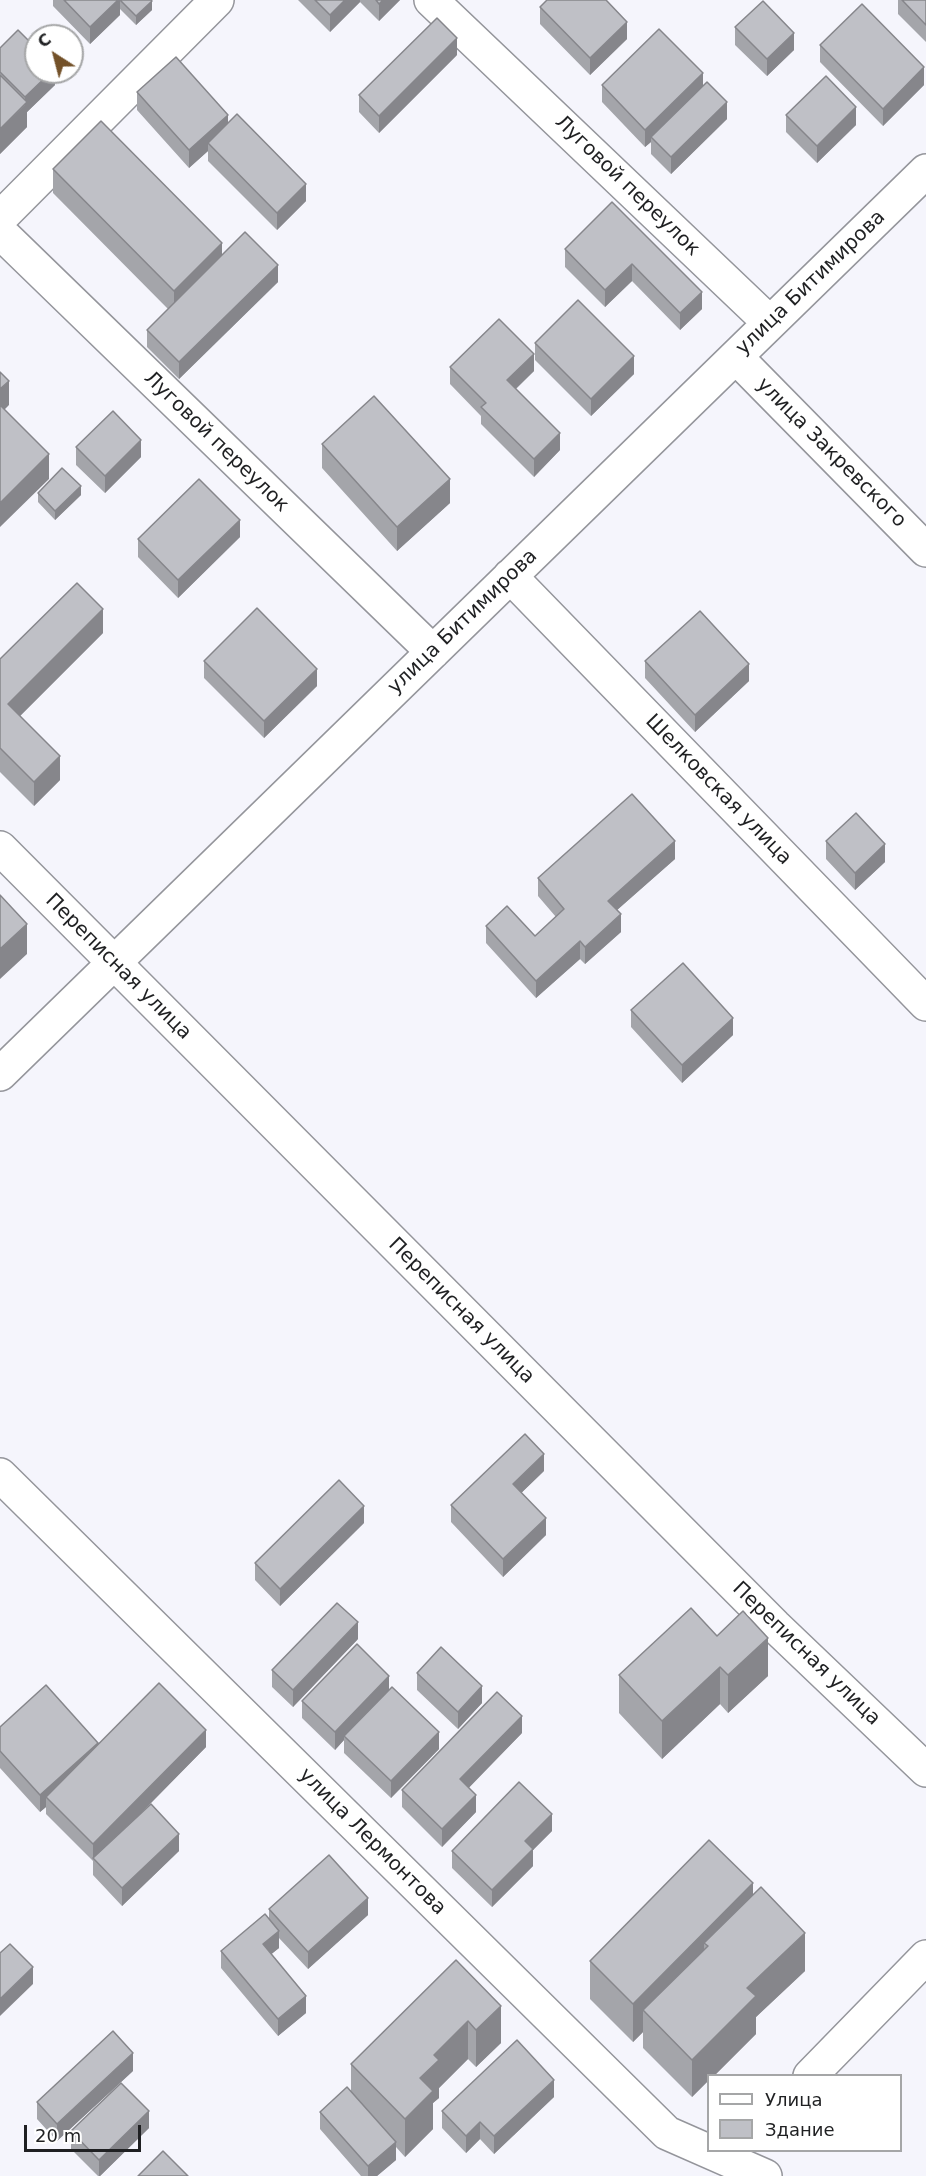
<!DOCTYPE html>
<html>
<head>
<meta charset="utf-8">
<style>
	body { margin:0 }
	#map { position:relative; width:926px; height:2176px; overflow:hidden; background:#f5f5fc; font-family:"DejaVu Sans",sans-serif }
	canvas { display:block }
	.legend { position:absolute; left:707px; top:2074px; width:195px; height:78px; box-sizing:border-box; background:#fff; border:2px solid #a5a6a7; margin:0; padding:8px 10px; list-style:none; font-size:18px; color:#1f2022 }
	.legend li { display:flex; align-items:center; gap:12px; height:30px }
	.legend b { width:30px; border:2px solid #a5a6a7 }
	.north { position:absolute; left:24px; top:24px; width:60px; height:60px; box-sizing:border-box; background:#fff; border:2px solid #a5a6a7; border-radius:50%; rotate:324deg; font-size:16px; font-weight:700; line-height:24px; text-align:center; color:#1f2022 }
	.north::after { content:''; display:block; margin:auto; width:21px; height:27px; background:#735129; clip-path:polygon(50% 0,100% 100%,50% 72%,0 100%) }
	.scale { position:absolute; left:24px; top:2125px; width:117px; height:27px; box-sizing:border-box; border:3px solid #1f2022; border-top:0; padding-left:8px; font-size:18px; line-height:21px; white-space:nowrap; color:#1f2022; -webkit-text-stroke:4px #fff; paint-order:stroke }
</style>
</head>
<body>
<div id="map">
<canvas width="926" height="2176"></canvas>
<ul class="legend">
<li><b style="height:8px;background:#fff"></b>Улица</li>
<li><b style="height:16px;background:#bfc0c6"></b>Здание</li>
</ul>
<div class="north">С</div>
<div class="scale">20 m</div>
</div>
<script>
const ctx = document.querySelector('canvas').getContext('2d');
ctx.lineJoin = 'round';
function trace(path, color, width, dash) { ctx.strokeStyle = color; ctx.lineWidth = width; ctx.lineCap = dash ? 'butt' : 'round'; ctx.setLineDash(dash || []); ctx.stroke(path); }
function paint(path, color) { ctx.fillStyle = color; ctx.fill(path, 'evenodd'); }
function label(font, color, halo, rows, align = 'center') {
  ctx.font = font + ' "DejaVu Sans",sans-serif'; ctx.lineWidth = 6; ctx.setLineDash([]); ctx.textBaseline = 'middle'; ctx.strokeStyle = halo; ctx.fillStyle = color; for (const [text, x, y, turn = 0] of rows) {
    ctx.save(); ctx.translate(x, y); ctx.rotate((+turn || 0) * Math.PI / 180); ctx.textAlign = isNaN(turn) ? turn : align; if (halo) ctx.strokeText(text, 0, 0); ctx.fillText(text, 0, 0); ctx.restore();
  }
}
const minor = new Path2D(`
	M431 0 770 323
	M0 218 217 0
	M0 232 433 652
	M736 357 926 550
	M510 576 926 1004
	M0 848 775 1626 926 1770
	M0 1074 926 171
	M0 1475 667 2133 765 2176
	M810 2076 926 1957`);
trace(minor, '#94959b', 36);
trace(minor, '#fff', 33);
paint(new Path2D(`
	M53 0H151L152 10 136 25 120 9V15L90 44 53 6Z
	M298 0H400L379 21 360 2 330 32Z
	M898 0H926V42L898 14Z
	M540 7 627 39 590 75 540 24Z
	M735 27 794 50 767 76 735 45Z
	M820 45 924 85 883 126 820 62Z
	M0 48 55 72V85L27 112V127L0 154Z
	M457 55 379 133 359 112V95Z
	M602 85H703L727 119 671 174 651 154V142L645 147 602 102Z
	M137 92 228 123 306 201 277 230 208 161V151L189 168 137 110Z
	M786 115 856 125 817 163 786 132Z
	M53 169 222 256 278 282 179 379 147 347V330L168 309 53 193Z
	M612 202 702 309 680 330 632 281 605 307 565 267V249Z
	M535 343 634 374 591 416 535 360Z
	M450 367 534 371 516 389 560 450 534 477 481 424V416L450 384Z
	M322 444 450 503 397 551 322 468Z
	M76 447 141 457 105 493 76 465Z
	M38 493 81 495 55 520 38 502Z
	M240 537 178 598 138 557V539Z
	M103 633 20 716 60 780 34 806 0 772V659Z
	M204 661 317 686 264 738 204 678Z
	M645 661 749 681 695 732 645 678Z
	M826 841 885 862 855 890 826 859Z
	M675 859 617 910 621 932 585 964 580 959 536 998 486 943V926L535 936 556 917 538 896V878Z
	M631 1010 733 1035 682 1083 631 1027Z
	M544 1471 521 1493 546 1535 503 1577 451 1522V1505Z
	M364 1523 280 1606 255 1580V1563Z
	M717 1636 768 1676 728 1713 720 1704 662 1759 619 1713V1675Z
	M358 1639 293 1707 272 1687V1670Z
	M417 1673 482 1703 458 1729 417 1690Z
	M389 1689 439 1749 391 1798 344 1753V1740L335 1750 302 1718V1701Z
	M0 1727 98 1744 206 1747 141 1813 179 1851 122 1906 93 1875V1861L46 1814V1807L40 1812 0 1768Z
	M522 1733 468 1788 476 1812 442 1847 402 1807V1790Z
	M552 1831 533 1850V1866L492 1907 452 1868V1851Z
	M753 1895 805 1971 756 2017V2034L714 2076H708V2081L692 2097 643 2048V2032L633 2042 590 1999V1961Z
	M269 1909 368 1915 308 1969 279 1938V1948L271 1954 306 2013 278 2036 221 1968V1951L269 1918Z
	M456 1960 501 2043 476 2067 468 2059 439 2088V2098L433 2103V2129L405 2157 396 2147V2160L377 2176H361L320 2129V2112L351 2091V2064Z
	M133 2071 57 2141 37 2119V2102Z
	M554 2097 494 2154 480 2139 466 2153 442 2128V2111Z
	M149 2128 100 2176H98L71 2149V2131Z`), '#a4a5aa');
paint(new Path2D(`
	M118 0H120V15L90 44V27Z
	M345 0H360V2L330 32V15Z
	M383 0H400L379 21V4Z
	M152 1V10L136 25V16Z
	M627 22V39L590 75V58Z
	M794 33V50L767 76V59Z
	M457 38V55L379 133V116Z
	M924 67V85L883 126V109Z
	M51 72H55V85L27 112V127L0 154V129L25 105V97Z
	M703 73V91L651 137V142L645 147V130Z
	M727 102V119L671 174V157Z
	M856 107V125L817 163V146Z
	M228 115V132L208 143V151L189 168V150Z
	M306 184V201L277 230V213Z
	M222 243V268L174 315V291Z
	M632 264V281L605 307V290Z
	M278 265V282L179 379V362Z
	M702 292V309L680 330V313Z
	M534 354V371L507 397V380Z
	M634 356V374L591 416V399Z
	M9 381V405L0 414V389Z
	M560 433V450L534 477V459Z
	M141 440V457L105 493V476Z
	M49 454V479L0 527V503Z
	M450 479V503L397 551V527Z
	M81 486V495L55 520V511Z
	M240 520V537L178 598V580Z
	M103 609V633L8 728V704Z
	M749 664V681L695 732V715Z
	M317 669V686L264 738V721Z
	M60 756V780L34 806V782Z
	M675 841V859L608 918V901Z
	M885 844V862L855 890V873Z
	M621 914V932L585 964V947Z
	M27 924V954L0 979V949Z
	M580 941V959L536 998V981Z
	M733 1018V1035L682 1083V1065Z
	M544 1454V1471L513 1501V1484Z
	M364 1506V1523L280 1606V1589Z
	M546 1518V1535L503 1577V1559Z
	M358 1622V1639L293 1707V1690Z
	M768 1638V1676L728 1713V1675Z
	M720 1667V1704L662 1759V1721Z
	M389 1676V1693L344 1736V1740L335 1750V1732Z
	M482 1686V1703L458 1729V1712Z
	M522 1716V1733L460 1797V1779Z
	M206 1730V1747L95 1860 93 1858V1844Z
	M439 1732V1749L391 1798V1781Z
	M98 1743V1760L46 1797V1807L40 1812V1795Z
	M476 1795V1812L442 1847V1829Z
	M552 1814V1831L533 1850V1866L492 1907V1890L525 1841Z
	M179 1834V1851L122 1906V1888Z
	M753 1883V1921L708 1946 704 1943V1970L643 2010V2032L633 2042V2004Z
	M368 1898V1915L308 1969V1952Z
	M279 1931V1948L263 1961V1944Z
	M805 1933V1971L756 2017V2034L714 2076H708V2081L692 2097V2060L747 1988Z
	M33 1967V1984L0 2016V1999Z
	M306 1996V2013L278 2036V2019Z
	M501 2006V2043L476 2067V2030Z
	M468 2021V2059L439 2088V2098L433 2103V2129L405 2157V2119L420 2078 434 2055Z
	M133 2053V2071L57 2141V2124Z
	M554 2080V2097L494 2154V2136Z
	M149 2111V2128L100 2176H99V2160Z
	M480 2122V2139L466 2153V2136Z
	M396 2142V2160L377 2176H368V2166Z`), '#86868b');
const building = new Path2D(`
	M64 0H118L90 27Z
	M120 0H151L152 1 136 16Z
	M315 0H345L330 15Z
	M376 0H383L379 4Z
	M547 0H606L627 22 590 58 540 7Z
	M902 0H926V25Z
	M763 1 794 33 767 59 735 27Z
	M862 4 924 67 883 109 820 45Z
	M437 18 457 38 379 116 359 95Z
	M659 29 703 73 645 130 602 85Z
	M18 30 36 48V72H51L25 97 0 72V48Z
	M176 57 228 115 189 150 137 92Z
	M0 75 27 102 0 129Z
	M826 76 856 107 817 146 786 115Z
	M707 82 727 102 671 157 651 137Z
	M237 114 306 184 277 213 208 143Z
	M101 121 222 243 174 291 53 169Z
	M612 202 702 292 680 313 632 264 605 290 565 249Z
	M245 232 278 265 179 362 147 330Z
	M578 300 634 356 591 399 535 343Z
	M499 319 534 354 507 380 560 433 534 459 481 407 486 403 450 367Z
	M0 372 9 381 0 389Z
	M374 396 450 479 397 527 322 444Z
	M0 405 49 454 0 503Z
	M113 411 141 440 105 476 76 447Z
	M62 468 81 486 55 511 38 493Z
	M199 479 240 520 178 580 138 539Z
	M77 583 103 609 8 704 60 756 34 782 0 748V659Z
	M257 608 317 669 264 721 204 661Z
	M700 611 749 664 695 715 645 661Z
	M632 794 675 841 608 901 621 914 585 947 580 941 536 981 486 926 507 906 535 936 564 909 538 878Z
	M856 813 885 844 855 873 826 841Z
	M0 895 27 924 0 949Z
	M683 963 733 1018 682 1065 631 1010Z
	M525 1434 544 1454 513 1484 546 1518 503 1559 451 1505Z
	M339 1480 364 1506 280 1589 255 1563Z
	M337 1603 358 1622 293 1690 272 1670Z
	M691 1608 717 1636 743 1611 768 1638 728 1675 720 1667 662 1721 619 1675Z
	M357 1644 389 1676 335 1732 302 1701Z
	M441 1647 482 1686 458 1712 417 1673Z
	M159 1683 206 1730 93 1844 46 1797Z
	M46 1685 98 1743 40 1795 0 1751V1727Z
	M392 1687 439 1732 391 1781 344 1736Z
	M497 1692 522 1716 460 1779 476 1795 442 1829 402 1790Z
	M519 1782 552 1814 525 1841 533 1849 492 1890 452 1851Z
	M151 1804 179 1834 122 1888 93 1858Z
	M709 1840 753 1883 633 2004 590 1961Z
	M329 1855 368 1898 308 1952 269 1909Z
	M761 1887 805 1933 747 1988 756 1996 692 2060 643 2010 708 1946 704 1943Z
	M265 1914 279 1931 263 1944 306 1996 278 2019 221 1951Z
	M10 1944 33 1967 0 1999V1953Z
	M456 1960 501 2006 476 2030 468 2021 434 2055 439 2060 420 2078 433 2091 405 2119 351 2064Z
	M113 2031 133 2053 57 2124 37 2102Z
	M517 2040 554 2080 494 2136 480 2122 466 2136 442 2111Z
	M121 2083 149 2111 99 2160 71 2131Z
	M347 2087 396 2142 368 2166 320 2112Z
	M163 2151 188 2176H138Z`);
paint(building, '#bfc0c6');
trace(building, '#86868b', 1.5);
label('20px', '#1f2022', '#fff', [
	["Луговой переулок",627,186,44],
	["улица Битимирова",811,283,-44],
	["Луговой переулок",216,442,44],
	["улица Закревского",831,453,45],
	["улица Битимирова",463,622,-44],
	["Шелковская улица",718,790,46],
	["Переписная улица",118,967,45],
	["Переписная улица",461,1311,45],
	["Переписная улица",806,1654,44],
	["улица Лермонтова",372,1842,45]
]);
</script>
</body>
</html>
